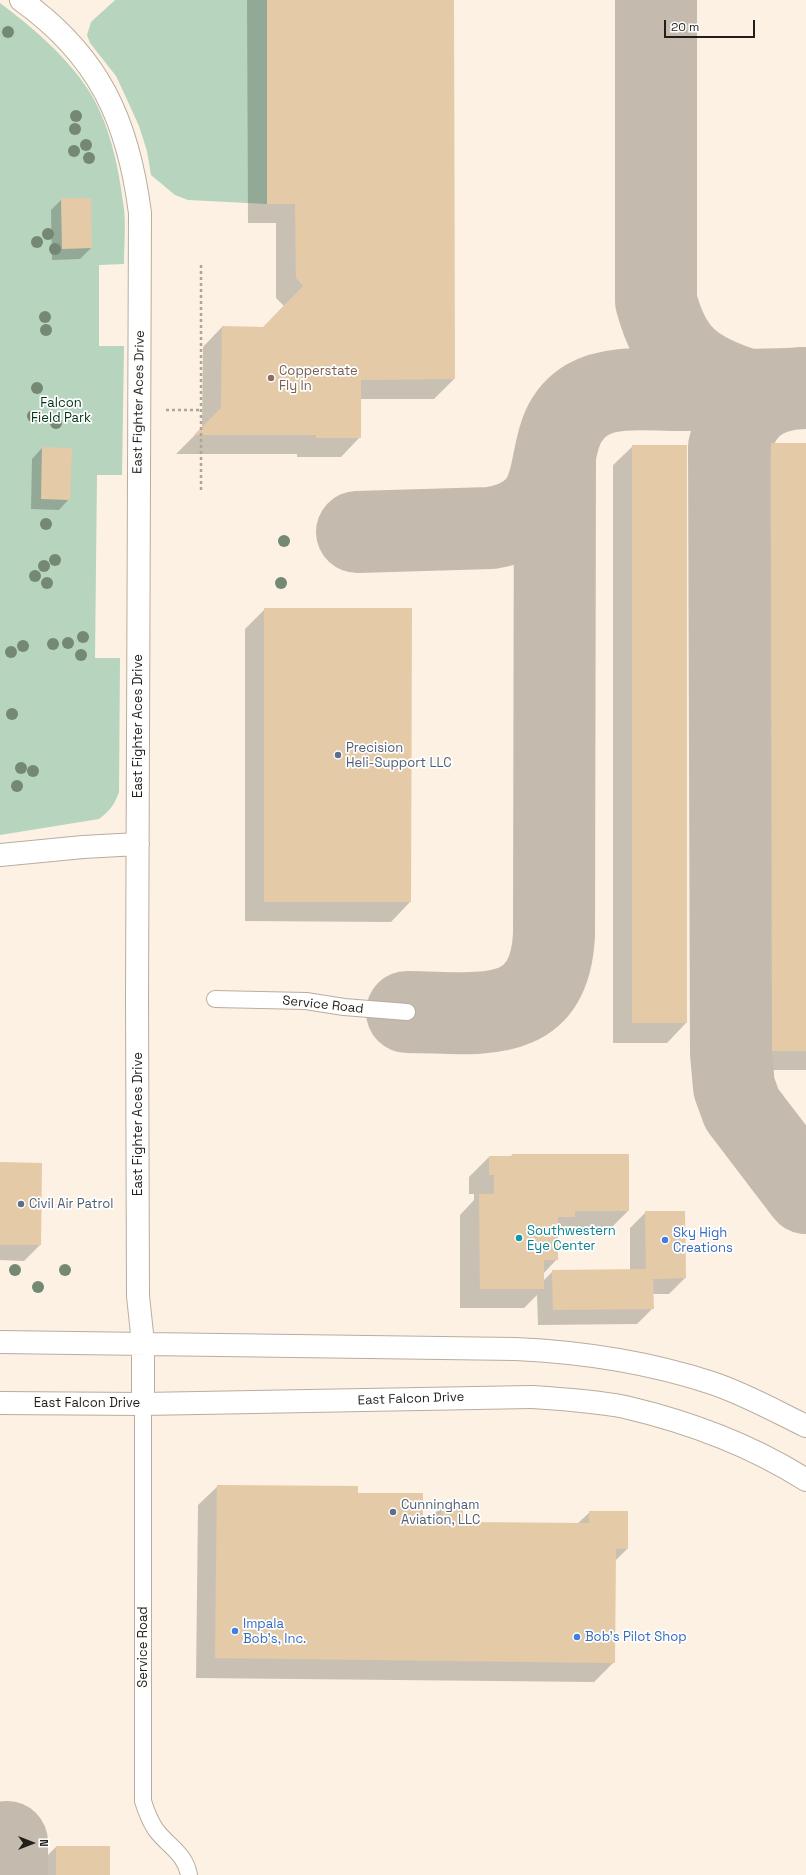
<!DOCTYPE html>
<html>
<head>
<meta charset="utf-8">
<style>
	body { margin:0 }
	#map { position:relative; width:806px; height:1875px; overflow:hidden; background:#fcf1e2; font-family:"Space Grotesk",sans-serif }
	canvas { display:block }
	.north { position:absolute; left:12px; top:1823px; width:40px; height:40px; -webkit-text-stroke:3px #fff; paint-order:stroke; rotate:90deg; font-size:11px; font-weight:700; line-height:16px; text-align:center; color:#221e19 }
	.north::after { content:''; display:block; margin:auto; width:14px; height:18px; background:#221e19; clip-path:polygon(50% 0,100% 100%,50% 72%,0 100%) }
	.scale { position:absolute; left:664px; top:20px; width:91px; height:18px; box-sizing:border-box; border:2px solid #221e19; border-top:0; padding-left:5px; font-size:12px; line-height:14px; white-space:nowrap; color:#221e19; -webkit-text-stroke:3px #fff; paint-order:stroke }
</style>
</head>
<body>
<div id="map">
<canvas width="806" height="1875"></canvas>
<div class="north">N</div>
<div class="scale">20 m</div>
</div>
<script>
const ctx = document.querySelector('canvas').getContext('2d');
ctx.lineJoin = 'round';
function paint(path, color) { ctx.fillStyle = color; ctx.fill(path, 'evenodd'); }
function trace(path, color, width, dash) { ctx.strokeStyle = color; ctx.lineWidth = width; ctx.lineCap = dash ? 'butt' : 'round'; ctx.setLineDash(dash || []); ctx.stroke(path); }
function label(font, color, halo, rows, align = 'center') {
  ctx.font = font + ' "Space Grotesk",sans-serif'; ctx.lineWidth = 3.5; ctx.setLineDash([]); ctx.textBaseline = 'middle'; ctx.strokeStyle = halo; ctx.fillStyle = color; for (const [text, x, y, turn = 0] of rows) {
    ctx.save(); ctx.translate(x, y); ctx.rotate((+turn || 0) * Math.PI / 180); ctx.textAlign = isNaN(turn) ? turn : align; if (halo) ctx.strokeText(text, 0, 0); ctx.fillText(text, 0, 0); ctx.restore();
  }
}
paint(new Path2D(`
	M115 0H267V204L188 200 175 195 151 175 147 151 139 126 124 93 116 76 90 43 87 35 91 22Z
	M0 3C31 26 66 56 87 88 110 122 119 169 124 209 126 227 124 246 124 264L99 265V346H124L122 475H97L95 658H120L119 792C115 804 109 812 99 819L0 835Z`), '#b7d4bf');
paint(new Path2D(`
	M247 0H453L454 379 434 399H360V437L341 457H297V454H176L202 428 203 347 222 327 263 328 284 306 276 298V223H248Z
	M62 199 91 248 80 259 52 260 51 210Z
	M771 444H806V1070H752L751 464Z
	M633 446H686V1023L667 1043H613V465Z
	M42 448 69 499 59 510 31 509 32 459Z
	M265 609 410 902 391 922 245 921V629Z
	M806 1142V1168L795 1154Z
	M512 1155H628V1211L608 1231H559L557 1233V1259L543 1274V1281L553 1271 630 1270V1228L646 1212 685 1278 669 1294H653V1308L637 1324 538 1325 537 1295 524 1308H460V1215L474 1200V1194H469V1177L489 1157H510Z
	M0 1163 40 1245 24 1261 0 1260Z
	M218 1486 357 1494 422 1520H428L442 1506 462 1523 577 1524 590 1512H627V1549L615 1561 614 1662 594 1682 196 1678 198 1505Z
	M56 1847 109 1875H40V1863Z`), '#0003');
trace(new Path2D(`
	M656 0V301C670 355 693 372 744 389
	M800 388C759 392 741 408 729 447L731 1053 734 1087 742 1109 806 1193
	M357 532 491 528C582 513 530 435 587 400 612 385 649 390 677 390 719 390 762 391 805 388
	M407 1012C477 1012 549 1029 554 935L555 455
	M7 1842V1875`), '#c4baae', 82);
paint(new Path2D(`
	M267 0H454L455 379 361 380V438H316V435H194L221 408 222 326 263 327 303 286 296 278 295 204H267Z
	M61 198H91L92 248 62 249Z
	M771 443H806V1051H772Z
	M632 445H687V1023H632Z
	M42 447 72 448 70 500 41 499Z
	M264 608H412L411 902H264Z
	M512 1154H629V1211H575V1217H558V1260H544V1289H480L479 1194H494V1175H489V1156H512Z
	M0 1162 42 1163 41 1245H0Z
	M645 1211H685L686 1278 653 1279 654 1309 553 1310 552 1270 646 1269Z
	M217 1485 358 1486V1493H423V1519L441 1520 442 1505H463V1522L589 1523V1511H628V1549H616L615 1663 215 1658Z
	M56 1846H110V1875H56Z`), '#e4caa7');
const service = new Path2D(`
	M215 999 306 1001 344 1007 407 1012
	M143 1404V1801C146 1811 150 1821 156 1830 169 1847 185 1853 189 1875`);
const minor = new Path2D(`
	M21 0C99 56 128 120 140 213L137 998 138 1296 143 1343V1404
	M0 855 83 847 138 844
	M0 1342 515 1349C583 1352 648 1362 712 1383 745 1394 775 1411 806 1426
	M0 1403 143 1404 531 1397C562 1399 594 1401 625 1407 689 1422 751 1445 806 1480`);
trace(service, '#b8ad9f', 18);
trace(minor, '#b8ad9f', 24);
trace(new Path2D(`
	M201 265V492
	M166 410H202`), '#ada599', 2.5, [3, 3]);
trace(service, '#fff', 16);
trace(minor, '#fff', 22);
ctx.fillStyle = '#748873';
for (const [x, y] of [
	[8,32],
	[76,116],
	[75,129],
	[86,145],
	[74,151],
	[89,158],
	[48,234],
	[37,242],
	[55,249],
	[45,317],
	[46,330],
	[37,388],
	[33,416],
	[56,423],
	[46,524],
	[284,541],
	[55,560],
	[44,566],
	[35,576],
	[47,583],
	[281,583],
	[83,637],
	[68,643],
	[53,644],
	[23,646],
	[11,652],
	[81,655],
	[12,714],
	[21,768],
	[33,771],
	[17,786],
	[15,1270],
	[65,1270],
	[38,1287]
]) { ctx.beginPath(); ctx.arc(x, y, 6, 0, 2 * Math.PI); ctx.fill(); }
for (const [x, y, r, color] of [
	[271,378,4,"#8d6e63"],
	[338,755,4,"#5c6f8a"],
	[21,1204,4,"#5c6f8a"],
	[519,1238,4,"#0f9aa8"],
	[665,1240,4,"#3f7fe0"],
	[393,1512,4,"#5c6f8a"],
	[235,1631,4,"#3f7fe0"],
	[577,1637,4,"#3f7fe0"]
]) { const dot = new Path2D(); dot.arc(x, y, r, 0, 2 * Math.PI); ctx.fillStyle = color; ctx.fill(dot); trace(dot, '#fff', 1.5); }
label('13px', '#785e54', '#fff', [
	["Copperstate",279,371],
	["Fly In",279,386]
], 'left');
label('13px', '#221e19', '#fff', [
	["East Fighter Aces Drive",139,402,-89],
	["East Fighter Aces Drive",138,726,-90],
	["Service Road",323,1005,6],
	["East Fighter Aces Drive",138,1124,-90],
	["East Falcon Drive",411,1399,-2],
	["East Falcon Drive",87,1403],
	["Service Road",143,1647,-90]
]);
label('13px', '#043218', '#fff', [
	["Falcon",61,403],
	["Field Park",61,418]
]);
label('13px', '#4e5e75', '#fff', [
	["Precision",346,748],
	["Heli-Support LLC",346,763],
	["Civil Air Patrol",29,1204],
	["Cunningham",401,1505],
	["Aviation, LLC",401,1520]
], 'left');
label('13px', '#0d838f', '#fff', [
	["Southwestern",527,1231],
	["Eye Center",527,1246]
], 'left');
label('13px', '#366cbe', '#fff', [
	["Sky High",673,1233],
	["Creations",673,1248],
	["Impala",243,1624],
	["Bob's, Inc.",243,1639],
	["Bob's Pilot Shop",585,1637]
], 'left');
</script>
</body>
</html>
